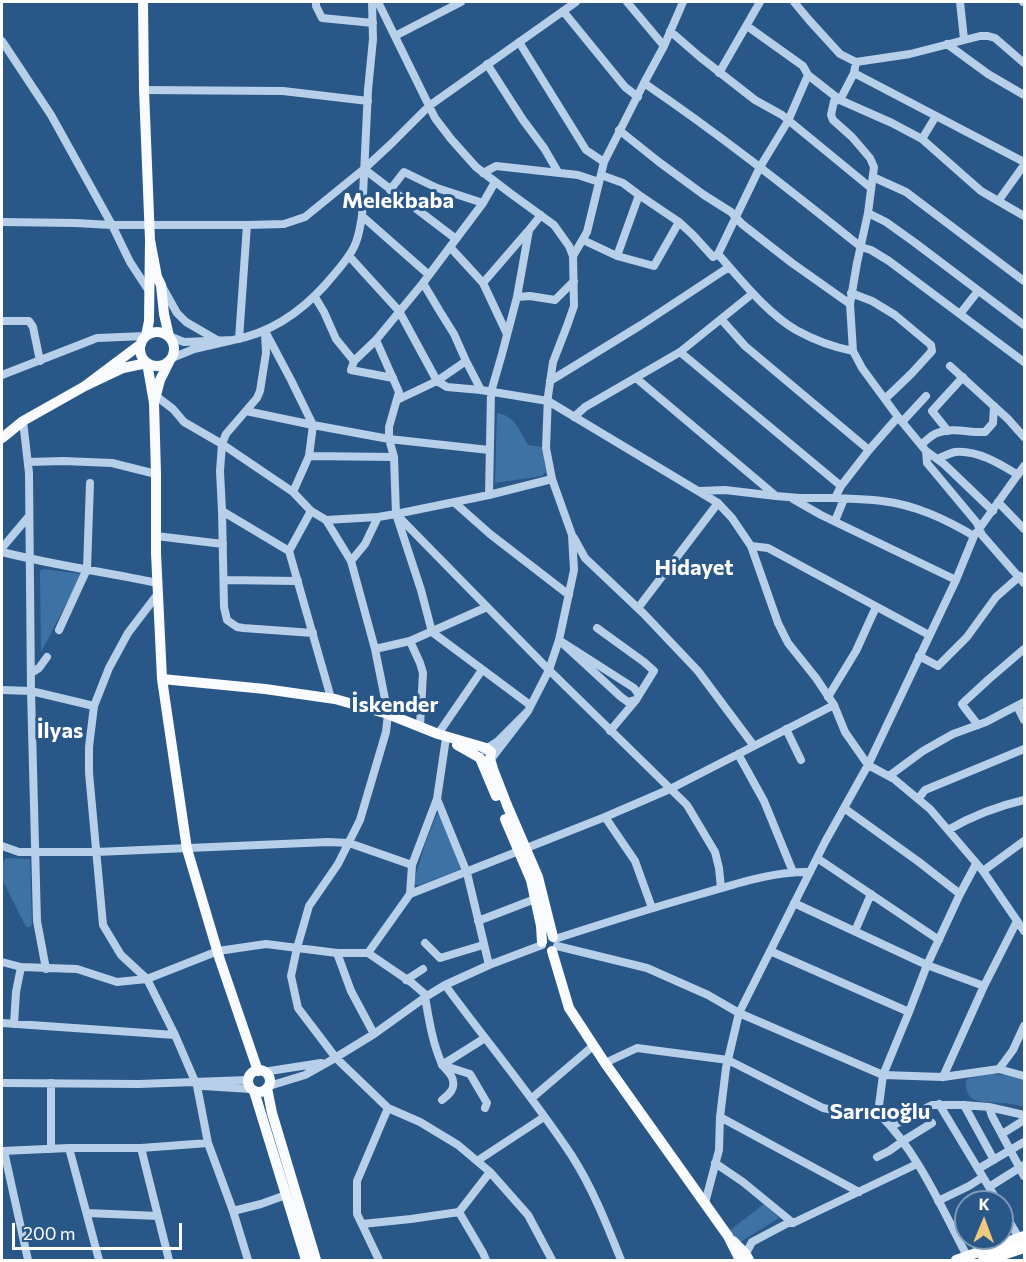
<!DOCTYPE html>
<html>
<head>
<meta charset="utf-8">
<style>
	body { margin:0 }
	#map { position:relative; width:1026px; height:1262px; overflow:hidden; background:#295788; font-family:Commissioner,sans-serif }
	canvas { display:block }
	.frame { position:absolute; inset:0; border:3px solid #fff; pointer-events:none }
	.north { position:absolute; left:954px; top:1190px; width:60px; height:60px; box-sizing:border-box; background:#295788; border:2px solid #7f9ab8; border-radius:50%; rotate:1deg; font-size:16px; font-weight:700; line-height:24px; text-align:center; color:#fff }
	.north::after { content:''; display:block; margin:auto; width:21px; height:27px; background:#efc97e; clip-path:polygon(50% 0,100% 100%,50% 72%,0 100%) }
	.scale { position:absolute; left:12px; top:1223px; width:170px; height:27px; box-sizing:border-box; border:3px solid #fff; border-top:0; padding-left:8px; font-size:18px; line-height:21px; white-space:nowrap; color:#fff; -webkit-text-stroke:4px #295788; paint-order:stroke }
</style>
</head>
<body>
<div id="map">
<canvas width="1026" height="1262"></canvas>
<div class="frame"></div>
<div class="north">K</div>
<div class="scale">200 m</div>
</div>
<script>
const ctx = document.querySelector('canvas').getContext('2d');
ctx.lineJoin = 'round';
function paint(path, color) { ctx.fillStyle = color; ctx.fill(path, 'evenodd'); }
function trace(path, color, width, dash) { ctx.strokeStyle = color; ctx.lineWidth = width; ctx.lineCap = dash ? 'butt' : 'round'; ctx.setLineDash(dash || []); ctx.stroke(path); }
function label(font, color, halo, rows, align = 'center') {
  ctx.font = font + ' Commissioner,sans-serif'; ctx.lineWidth = 6; ctx.setLineDash([]); ctx.textBaseline = 'middle'; ctx.strokeStyle = halo; ctx.fillStyle = color; for (const [text, x, y, turn = 0] of rows) {
    ctx.save(); ctx.translate(x, y); ctx.rotate((+turn || 0) * Math.PI / 180); ctx.textAlign = isNaN(turn) ? turn : align; if (halo) ctx.strokeText(text, 0, 0); ctx.fillText(text, 0, 0); ctx.restore();
  }
}
paint(new Path2D(`
	M497 413C514 415 520 431 528 445L542 447 546 472 542 476 495 483Z
	M43 569 82 574 41 652 40 571Z
	M437 814H439L442 817 460 867V870L419 885H415L414 881 425 844Z
	M6 858 30 859 32 925 30 927H26L2 879V863Z
	M992 1074 1004 1075 1024 1080V1107C1016 1105 1008 1103 1000 1103 982 1101 964 1105 966 1080L970 1078Z
	M764 1204 779 1218 737 1244 729 1231Z`), '#3e72a5');
trace(new Path2D(`
	M316 2V6L322 18 373 23
	M378 2 435 118 451 139 476 167 510 193 554 225 569 246 573 256 574 306 567 326 553 362 548 396 546 448 552 479 572 535 574 570 559 640 549 670 528 711 491 759
	M627 2 664 46
	M683 2 664 46 644 83C719 134 790 190 861 247L871 250 889 261 1024 362
	M794 2 809 20 840 54 856 62 910 54 980 36H988L995 38 1024 63
	M960 2 964 39
	M1023 2H1024
	M563 11 625 87 638 97
	M747 26 803 66 808 75 788 121 760 167 718 254C740 279 767 313 796 330 814 340 833 347 853 351
	M670 31 700 57 755 100 782 115 871 188
	M395 36 461 2
	M2 41 51 115 112 225 130 262 149 291
	M519 42 586 150 604 162
	M947 44 988 74 1024 95
	M856 62 854 73 840 100 892 123 922 139 981 191 1024 216
	M487 64 523 120 544 148 558 172
	M719 73 760 2
	M854 73 1024 162
	M808 75 840 100 834 101 831 115 833 120 852 137 870 158 874 167 868 213 857 263 850 304 853 351 862 368 898 417 926 451 944 464 993 511
	M144 90 283 91 368 101
	M619 130 659 162 704 195 731 212 742 224 792 263 850 304
	M922 139 936 116
	M364 169 456 239
	M483 173 496 166 578 175 599 182
	M601 175 623 183 639 195 617 256
	M873 177 906 192 1024 281
	M495 182 483 203 423 283 376 340 399 392 389 427V439L394 457 396 514 549 670 687 805 715 852 719 868 721 888
	M390 190 404 172 437 188 483 203
	M639 195 679 222
	M999 200 1024 165
	M868 213 886 222 914 242 1024 325
	M362 216 429 275
	M2 222 75 223 112 225H247L284 224 305 217 364 169 392 143 429 106 576 2
	M583 240 617 256 654 266 679 222 693 235 713 257 718 254
	M450 247 483 283 507 334
	M349 256 399 311 437 381 447 387 481 390 548 401 718 503 732 518 751 546 778 623 788 643 816 678 834 705 845 732 868 765 894 779 930 809 983 871 1024 931
	M573 256 587 232 604 162 644 83
	M483 283 527 232
	M163 288 177 313 186 322 217 340
	M851 293 872 301 895 315 931 345 932 351 912 373 885 399
	M315 297 324 312 336 339 354 361 376 340
	M517 297 530 296 555 300 574 281
	M960 314 978 291
	M721 319 745 346 869 450 898 417
	M2 321H29L33 327 40 361
	M265 331 291 380 313 425 389 439 489 450
	M265 333 266 353 260 391 257 398 226 434 222 444 220 471 222 511 289 551
	M169 336 184 342 233 340 194 349 172 358
	M239 339 247 225
	M233 340C271 333 301 312 326 284 336 272 347 261 354 247 359 237 360 227 362 216L368 90 373 39 372 2
	M680 352 841 486
	M354 361 351 370 393 378
	M466 361 481 390
	M950 366 1008 419 1024 437
	M2 375 97 338 146 336
	M636 378 776 496 800 498H835
	M550 381 641 325 729 267
	M156 396 173 409 184 422 222 444 293 492 309 456 313 425 246 411
	M397 400 437 381 466 361 454 334 439 310 423 283
	M574 417 585 407 680 352 752 294
	M23 421 29 473 31 691 37 921 46 969
	M902 422 926 396
	M948 431 932 411 963 377
	M921 445C926 441 931 435 937 433 953 427 969 433 985 432L993 423 994 406
	M869 450 841 486 835 498C851 499 867 499 882 501 916 505 945 519 974 536
	M926 451 927 463 977 523 982 535 1024 583
	M309 456 394 457
	M937 459C943 457 949 453 955 452 978 450 1000 464 1018 475
	M28 462 63 461 112 463 156 474
	M699 491 725 490 776 496
	M293 492 311 511 326 520 351 561 375 649 388 714 386 732 360 820 338 864 309 906 297 948 291 976 298 1008 336 1058 388 1108 357 1181V1214L379 1260
	M489 495 491 392 502 354 517 297 529 230 541 215
	M793 499 821 515 956 580
	M998 502 1024 529
	M455 503 490 534 569 595
	M222 511 224 607 227 620 237 627 243 628 313 633
	M311 511 289 551 331 698
	M396 514 489 495 552 479
	M326 520 378 517
	M835 521 844 499
	M156 536 223 544
	M574 538 585 558 643 613 698 671 754 746
	M751 546 768 548 929 635
	M2 548 29 516
	M2 552C53 565 105 572 157 583
	M351 561 365 544 378 517 396 514 421 590 432 632 530 705
	M224 580 298 581
	M157 595 128 633 109 668 94 706 89 747V773L103 925 121 955 147 979 218 951 266 944 337 953H368L412 983 427 996
	M638 608 718 503
	M597 628 644 662 654 671 639 695
	M59 630 87 569 90 483
	M559 640 634 688 639 695 636 700 628 702 621 697Z
	M410 641 420 663 423 673 420 726
	M375 649 410 641 487 607
	M919 656 938 666 967 637 996 597 1020 576
	M31 673 39 668 47 657
	M2 690 31 691 94 706
	M828 697 856 651 876 607
	M1017 706 1024 720
	M978 725 964 707 962 704 964 702 989 679 1024 649
	M786 729 801 760
	M610 731 636 700
	M438 734 482 670
	M446 738 437 799 467 873 489 965
	M484 750 497 742 528 711
	M738 754 764 801 793 872
	M889 776 923 751 953 734 986 722 1024 702
	M918 799 925 790 1024 749
	M844 808 919 862 960 894
	M605 817 635 861 652 908
	M948 830C972 816 998 806 1024 800
	M2 846 19 852H96L328 842 349 843 412 865
	M817 858 939 940
	M976 864 960 894 927 965 984 986
	M983 871 1024 841
	M410 894 412 865 437 799
	M478 921 535 899
	M855 931 871 894
	M555 939C604 923 652 908 701 894 736 884 773 871 810 872
	M425 943 440 958 483 945
	M557 946 647 968 708 995 739 1013 883 1075 943 1077 999 1069 1024 1076
	M770 951 909 1012 927 965 794 903
	M337 953 351 991 374 1034
	M368 953 410 894 605 817 670 789 834 705
	M2 962 21 967 77 969 117 982 147 979 175 1035
	M406 980 423 969
	M445 985C487 1042 533 1097 572 1156 593 1189 607 1225 621 1260
	M425 997C429 1019 432 1041 441 1062 444 1070 452 1072 453 1081 455 1090 448 1095 442 1100
	M909 1012 883 1075 878 1113C917 1150 942 1209 967 1256
	M2 1023 175 1035 197 1086 208 1143
	M14 1024 16 992 21 967
	M605 1063 637 1048 728 1060 823 1108 854 1114 878 1113
	M442 1065 485 1038
	M445 1066 470 1074 487 1103 485 1108
	M999 1069 1013 1050 1024 1026
	M263 1072 321 1063
	M943 1077 984 986 1017 921
	M2 1083 139 1084 248 1080
	M203 1086 251 1089
	M269 1086 305 1075 330 1061 374 1034 427 996 445 985 489 965 542 945
	M532 1098 593 1046
	M939 1104 989 1187
	M964 1105 994 1160
	M989 1107 992 1116 1024 1176
	M388 1108 420 1122 458 1145 490 1172 528 1215 552 1260
	M720 1117 859 1192
	M892 1126 932 1105H964L989 1107 1024 1115
	M1002 1134 1024 1120
	M69 1148 99 1260
	M141 1148 169 1260
	M51 1149V1083
	M2 1151 69 1148H141L208 1143 233 1211 261 1204 286 1195
	M4 1151 28 1260
	M877 1157 889 1151 903 1141 932 1123
	M477 1161 544 1117
	M715 1163 743 1182 793 1223
	M978 1169 1024 1142
	M938 1201 969 1186 983 1177
	M998 1202 989 1187 1024 1165
	M705 1203 719 1150 720 1117 726 1068 739 1013 825 842 868 765 956 580 974 536 1024 466
	M1002 1209 1019 1238
	M233 1211 248 1260
	M87 1213 158 1216
	M362 1224 411 1219 459 1212
	M744 1257 752 1242 788 1223H793L917 1164
	M486 1260 483 1253 459 1212 490 1172`), '#b7cfe8', 8);
trace(new Path2D(`
	M143 2 144 90 150 240
	M140 349a17 17 0 1 1 34 0a17 17 0 1 1-34 0Z
	M146 336 149 321 150 240 157 277 161 285 164 314 169 336
	M141 344 85 386 123 368 147 363 154 403 160 380 170 360
	M154 403 156 474V553L162 679 187 849 220 960 258 1071
	M2 438 23 421 85 386
	M162 679 265 689 335 699 388 714 438 734 486 748 491 752 490 759 493 769 507 805 538 877 553 937
	M457 745 480 758 496 796
	M505 819 531 880 541 926 542 942
	M552 951 569 1008 605 1063 728 1236 740 1260
	M248 1081a11 11 0 1 1 22 0a11 11 0 1 1-22 0Z
	M267 1088 272 1113 316 1260
	M254 1091 306 1260
	M733 1241 745 1253 749 1260
	M956 1260 1024 1236`), '#f9fbfe', 10);
trace(new Path2D(`
	M984 1260 1024 1247`), '#fff', 12);
label('bold 22px', '#fff', '#295788', [
	["Melekbaba",398,201],
	["Hidayet",694,568],
	["İskender",395,705],
	["İlyas",60,731],
	["Sarıcıoğlu",880,1112]
]);
</script>
</body>
</html>
